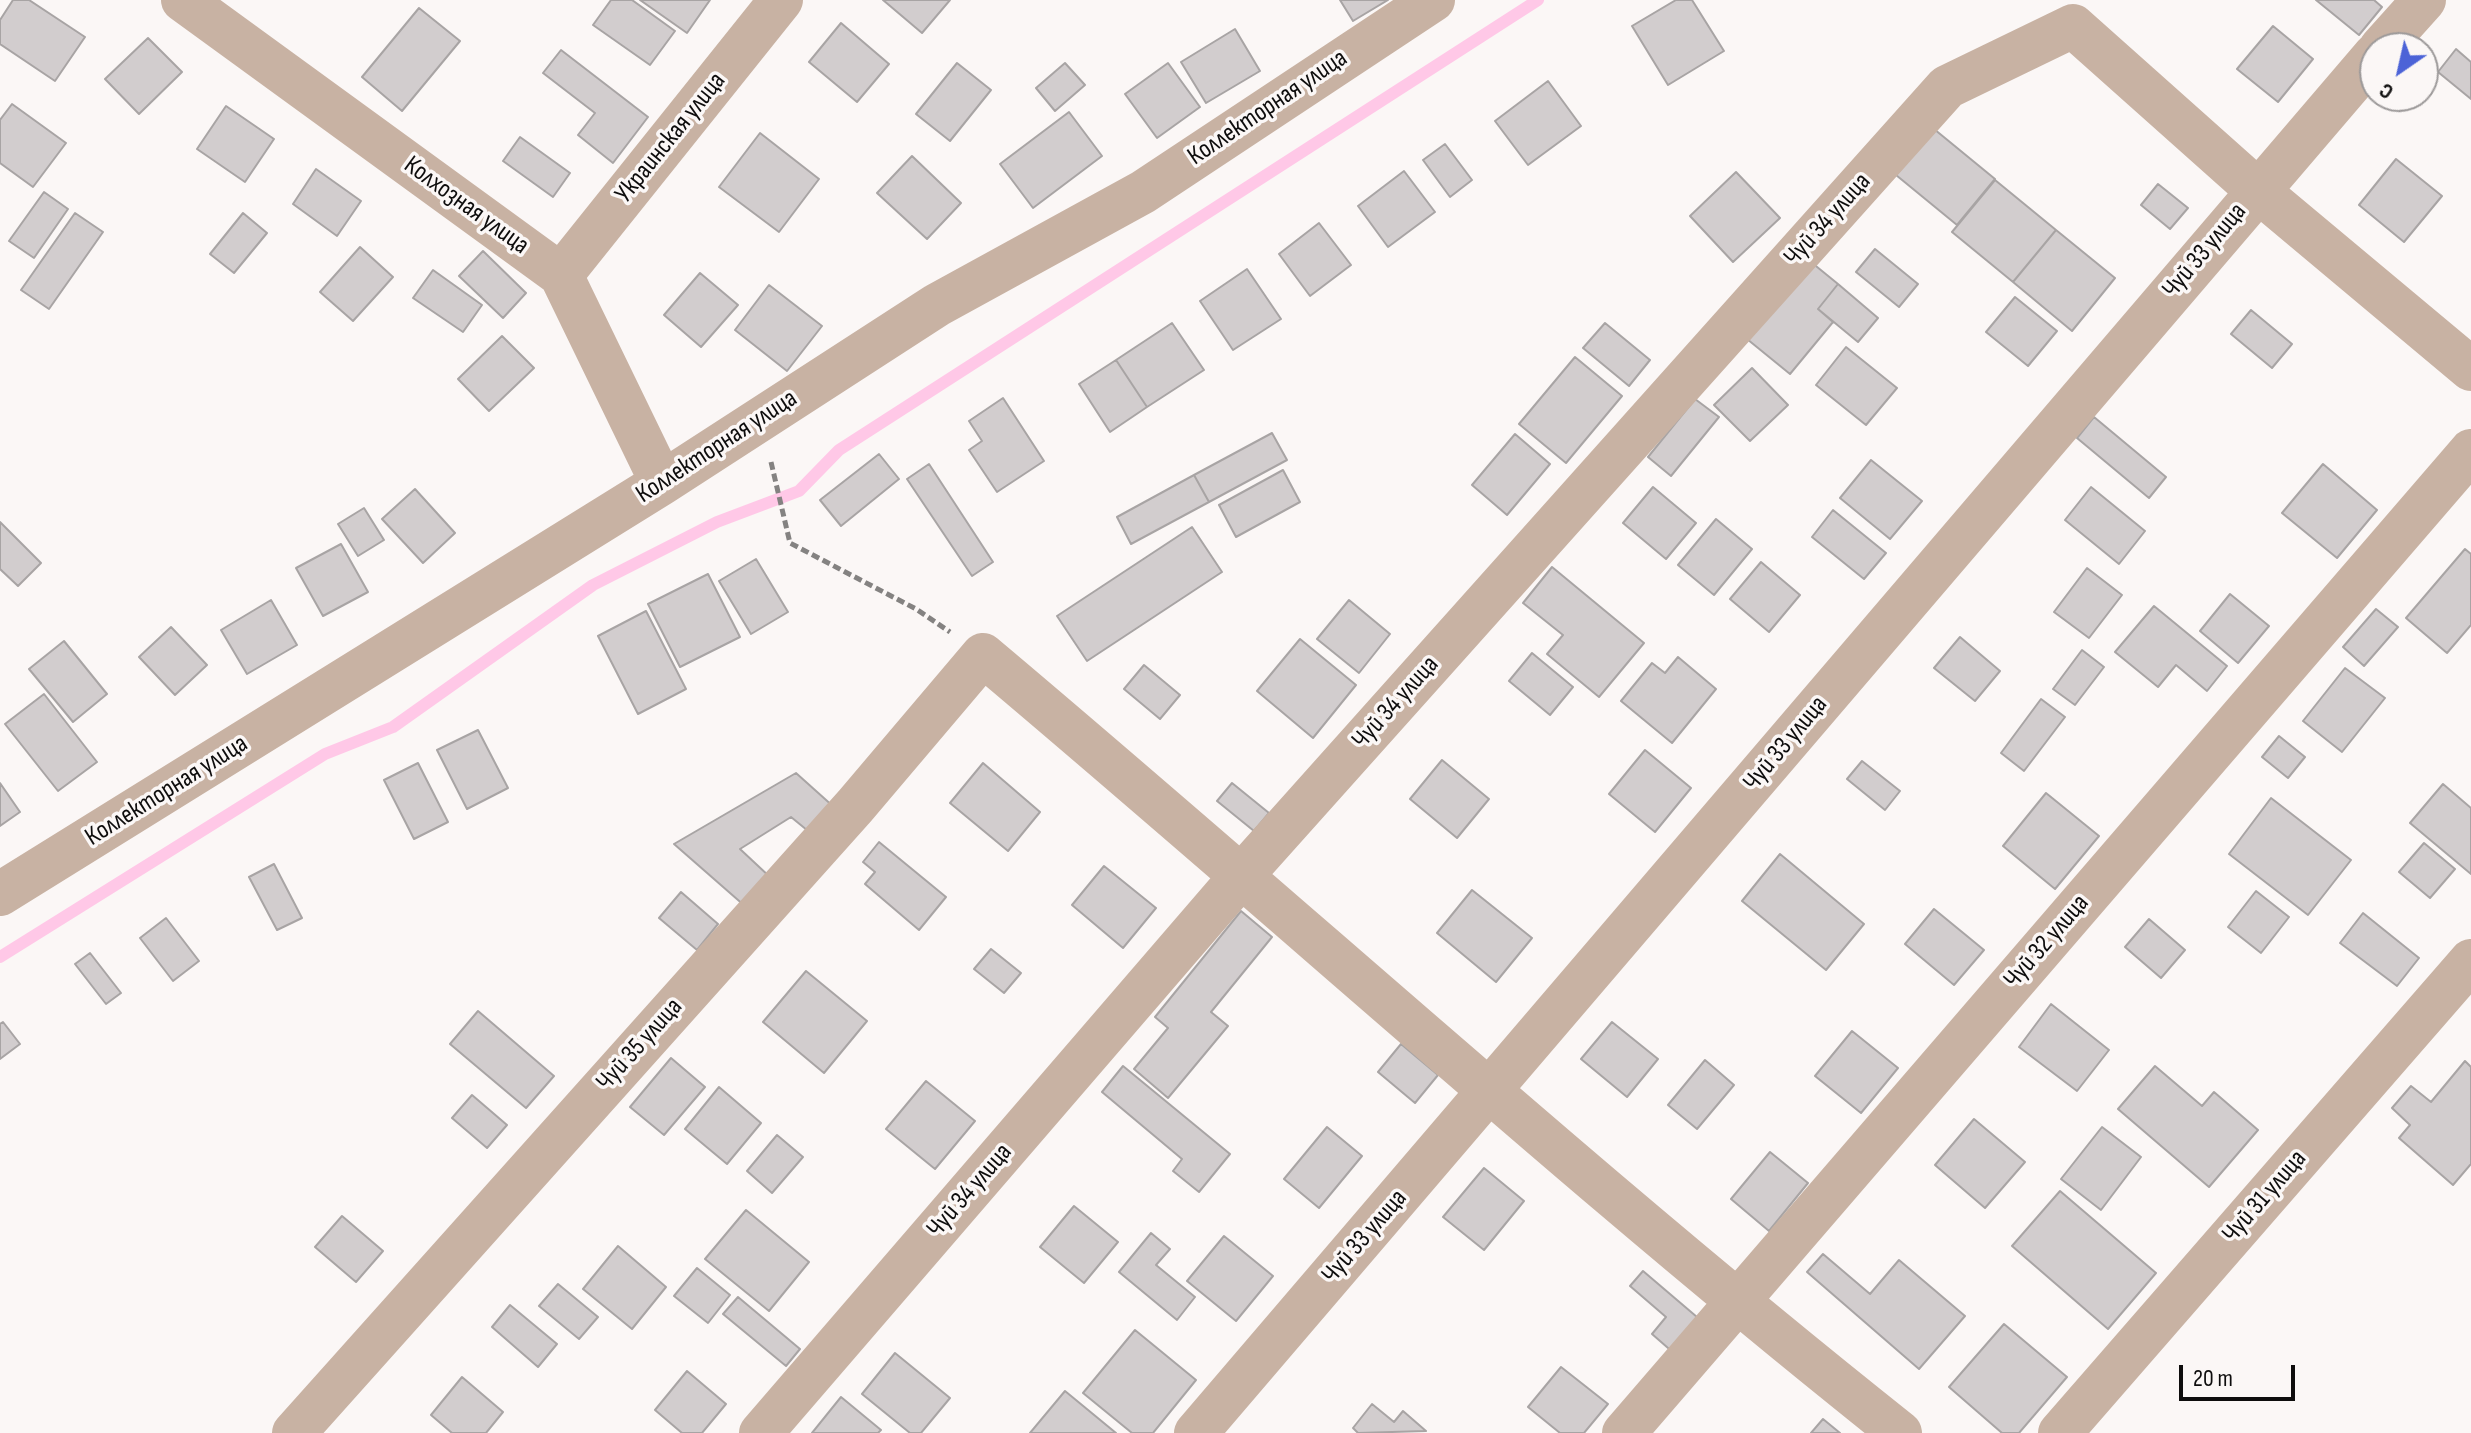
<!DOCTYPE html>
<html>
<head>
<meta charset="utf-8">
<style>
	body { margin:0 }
	#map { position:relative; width:2471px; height:1433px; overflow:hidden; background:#fbf7f6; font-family:"Sofia Sans Condensed",sans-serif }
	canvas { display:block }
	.north { position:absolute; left:2359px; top:32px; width:80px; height:80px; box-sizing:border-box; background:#fbf7f6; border:2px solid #9c9999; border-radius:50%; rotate:214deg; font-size:22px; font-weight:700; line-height:32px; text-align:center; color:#0e0d0d }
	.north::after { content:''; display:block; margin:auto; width:28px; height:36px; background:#4c63d7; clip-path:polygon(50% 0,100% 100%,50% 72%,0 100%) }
	.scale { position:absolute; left:2179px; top:1365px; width:116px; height:36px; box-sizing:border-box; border:4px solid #0e0d0d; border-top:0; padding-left:10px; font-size:24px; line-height:28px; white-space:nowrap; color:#0e0d0d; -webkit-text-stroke:6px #fbf7f6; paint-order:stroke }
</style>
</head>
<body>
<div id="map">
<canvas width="2471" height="1433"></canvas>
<div class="north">С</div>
<div class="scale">20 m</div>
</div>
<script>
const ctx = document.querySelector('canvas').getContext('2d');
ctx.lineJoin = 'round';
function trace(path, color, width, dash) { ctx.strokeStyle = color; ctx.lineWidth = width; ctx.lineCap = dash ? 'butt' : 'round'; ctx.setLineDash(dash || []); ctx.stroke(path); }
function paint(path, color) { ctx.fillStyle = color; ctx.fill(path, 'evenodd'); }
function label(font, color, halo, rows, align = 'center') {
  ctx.font = font + ' "Sofia Sans Condensed",sans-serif'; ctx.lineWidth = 7; ctx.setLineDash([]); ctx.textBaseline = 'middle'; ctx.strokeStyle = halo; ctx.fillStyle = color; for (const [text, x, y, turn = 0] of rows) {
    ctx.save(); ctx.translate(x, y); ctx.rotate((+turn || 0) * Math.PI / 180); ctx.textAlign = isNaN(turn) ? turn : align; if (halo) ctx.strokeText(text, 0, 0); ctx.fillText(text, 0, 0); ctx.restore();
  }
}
trace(new Path2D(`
	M0 957 325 754 393 727 593 585 717 522 799 491 839 450 1538 0`), '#ffc8e7', 12);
const building = new Path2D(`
	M13 0H29L85 37 55 81 0 44V20Z
	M611 0H632L675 31 650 65 593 25Z
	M640 0H710L687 33Z
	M883 0H950L922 33Z
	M1340 0H1388L1353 21Z
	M1676 0H1692L1724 51 1668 85 1632 26Z
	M2316 0H2374L2382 7 2359 35Z
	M419 8 460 41 402 111 362 77Z
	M841 23 889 64 857 102 809 62Z
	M2273 26 2313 59 2278 102 2237 69Z
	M1235 29 1260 71 1206 103 1181 62Z
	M148 38 182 72 139 114 105 79Z
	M2456 49 2471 62V99L2438 72Z
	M561 50 648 117 613 163 578 135 595 113 543 73Z
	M957 63 991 90 950 141 916 114Z
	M1065 63 1085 85 1055 111 1036 88Z
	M1168 63 1200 107 1157 138 1125 94Z
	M1548 81 1581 126 1528 165 1495 121Z
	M12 104 66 143 33 187 0 163V120Z
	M226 106 274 139 245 182 197 149Z
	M1069 112 1102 156 1033 208 1000 164Z
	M1934 129 1995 179 1957 225 1896 175Z
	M760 133 819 179 779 232 719 187Z
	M520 137 570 173 553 197 503 161Z
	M1445 144 1472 180 1450 197 1423 160Z
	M912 156 961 203 927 239 877 193Z
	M2396 159 2442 196 2404 242 2359 205Z
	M316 169 361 201 337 236 293 204Z
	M1404 171 1435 212 1388 247 1358 206Z
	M1736 172 1780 218 1733 262 1690 216Z
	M1995 180 2056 230 2013 282 1952 232Z
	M2158 184 2188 208 2170 229 2141 205Z
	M44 192 68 209 34 258 9 241Z
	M75 213 103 232 49 309 21 290Z
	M243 213 267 233 234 273 210 254Z
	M1319 223 1351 265 1310 296 1279 254Z
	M2056 230 2115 278 2072 331 2013 282Z
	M360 247 393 277 353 321 320 292Z
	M1875 249 1918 284 1899 307 1856 272Z
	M483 251 526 293 503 318 459 276Z
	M1811 262 1838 284 1818 309 1833 322 1790 374 1747 339Z
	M1247 269 1281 319 1233 350 1200 301Z
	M433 270 482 305 463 332 413 298Z
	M700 273 738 305 701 347 664 315Z
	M1838 284 1878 318 1858 342 1818 309Z
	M769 285 822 326 787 371 735 330Z
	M2015 297 2057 331 2028 366 1986 332Z
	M2251 310 2292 344 2272 368 2231 334Z
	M1172 323 1204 370 1147 407 1116 360Z
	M1605 323 1650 360 1629 386 1583 348Z
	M502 336 534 368 489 411 458 379Z
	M1846 347 1897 388 1866 425 1816 385Z
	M1575 357 1622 396 1566 463 1519 424Z
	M1116 360 1147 407 1110 432 1079 384Z
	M1752 368 1788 405 1750 441 1714 405Z
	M1003 398 1044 461 997 492 969 450 982 441 969 421Z
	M1695 399 1719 417 1671 476 1648 457Z
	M2094 417 2166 477 2149 498 2077 438Z
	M1272 433 1287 460 1209 502 1194 475Z
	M1515 434 1550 464 1507 515 1472 485Z
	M879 454 899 479 841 526 820 500Z
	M1871 460 1922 501 1890 539 1840 498Z
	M929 464 993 562 972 576 907 479Z
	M2323 464 2377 510 2337 558 2282 513Z
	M1283 470 1300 502 1236 537 1219 505Z
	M1194 475 1209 502 1131 544 1117 517Z
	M1653 487 1696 523 1666 559 1623 523Z
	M2091 487 2145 531 2119 564 2065 520Z
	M415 489 455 533 423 563 382 519Z
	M364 508 384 540 358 556 338 524Z
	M1833 510 1886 553 1864 579 1812 537Z
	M1716 519 1752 549 1714 595 1678 565Z
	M0 522 41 563 18 586 0 569Z
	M1192 527 1222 572 1087 661 1057 616Z
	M341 544 368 592 323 616 296 568Z
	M2465 549 2471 554V625L2447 653 2406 618Z
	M756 559 788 612 751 634 719 581Z
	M1761 562 1800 595 1769 632 1730 599Z
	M1552 567 1644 643 1599 697 1547 654 1563 635 1523 603Z
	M2087 568 2122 595 2089 638 2054 612Z
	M708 574 740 637 680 667 648 604Z
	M2230 594 2269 626 2238 663 2200 631Z
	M271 600 297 645 247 674 221 630Z
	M1349 600 1390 634 1359 673 1317 639Z
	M2154 606 2227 666 2207 691 2176 665 2158 687 2115 652Z
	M2376 609 2398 627 2364 666 2343 647Z
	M646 611 686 689 638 714 598 636Z
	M171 627 207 665 175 695 139 657Z
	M1960 637 2000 671 1975 701 1934 668Z
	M1300 639 1356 685 1313 738 1257 691Z
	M64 641 107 694 73 722 29 669Z
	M2082 650 2104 667 2075 705 2053 689Z
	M1532 653 1573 687 1550 715 1509 681Z
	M1678 657 1716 689 1672 743 1621 701 1652 663 1665 673Z
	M1144 665 1180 695 1160 719 1124 689Z
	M2345 668 2385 698 2342 752 2303 721Z
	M44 694 97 762 58 791 5 724Z
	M2041 699 2065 717 2024 771 2001 753Z
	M478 730 508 788 467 809 437 750Z
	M2279 736 2305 757 2288 778 2262 757Z
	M1645 750 1691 788 1655 832 1609 794Z
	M1442 760 1489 799 1457 838 1410 799Z
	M1862 761 1900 791 1885 810 1847 779Z
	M418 763 448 822 414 839 384 780Z
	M983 763 1040 812 1008 851 950 803Z
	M796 773 835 808 813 835 791 817 740 849 771 878 746 907 674 844Z
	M0 783 20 812 0 826Z
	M1232 783 1269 813 1254 831 1217 801Z
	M2443 784 2471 808V874L2410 823Z
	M2046 793 2099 836 2055 889 2003 846Z
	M2271 798 2351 860 2308 915 2229 854Z
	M879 842 946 897 919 930 865 884 875 872 863 862Z
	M2424 843 2455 869 2430 898 2399 872Z
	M1780 854 1864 924 1826 970 1742 901Z
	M274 864 302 918 277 930 249 877Z
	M1104 866 1156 908 1123 948 1072 905Z
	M1472 890 1532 938 1496 982 1437 933Z
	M2256 891 2289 917 2261 953 2228 927Z
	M681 892 718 924 697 950 659 918Z
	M1934 909 1984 950 1954 985 1905 944Z
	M1241 911 1272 937 1211 1012 1228 1026 1168 1098 1134 1069 1168 1028 1155 1017Z
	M2363 913 2419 958 2397 986 2340 943Z
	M166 918 199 961 173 981 140 938Z
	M2149 919 2185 950 2161 978 2125 947Z
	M991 949 1021 973 1004 993 974 969Z
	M90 953 121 993 106 1004 75 964Z
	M806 971 867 1021 824 1073 763 1022Z
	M2051 1004 2109 1050 2077 1091 2019 1047Z
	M478 1011 554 1076 526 1108 450 1044Z
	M3 1022 20 1044 0 1059V1024Z
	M1612 1022 1658 1059 1627 1097 1581 1059Z
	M1852 1031 1898 1068 1861 1113 1815 1076Z
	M1401 1044 1438 1075 1415 1103 1378 1072Z
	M671 1058 705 1087 664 1135 630 1107Z
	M1705 1060 1734 1085 1697 1129 1668 1105Z
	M2465 1061 2471 1067V1164L2453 1185 2399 1138 2410 1125 2392 1108 2411 1086 2431 1102Z
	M1123 1066 1230 1154 1199 1192 1173 1171 1182 1159 1102 1092Z
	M2155 1066 2202 1106 2214 1092 2258 1130 2209 1187 2118 1109Z
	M926 1081 975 1121 935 1169 886 1129Z
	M719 1087 761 1123 727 1164 685 1129Z
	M472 1095 507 1125 487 1148 452 1118Z
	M1974 1119 2025 1162 1985 1208 1935 1165Z
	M1327 1127 1362 1156 1319 1208 1284 1179Z
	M2102 1127 2141 1157 2101 1210 2061 1179Z
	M777 1135 803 1157 772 1193 747 1171Z
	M1770 1152 1808 1183 1769 1231 1731 1199Z
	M1484 1168 1524 1201 1484 1250 1443 1217Z
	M2060 1191 2156 1273 2108 1329 2012 1246Z
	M1074 1206 1118 1242 1084 1283 1040 1247Z
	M746 1210 809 1262 769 1311 705 1259Z
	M342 1216 383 1251 356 1282 315 1247Z
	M1151 1233 1170 1249 1156 1265 1195 1297 1177 1320 1119 1272Z
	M1224 1236 1273 1276 1236 1321 1187 1281Z
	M618 1246 666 1287 632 1329 583 1289Z
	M1823 1254 1870 1294 1899 1260 1965 1316 1919 1369 1807 1272Z
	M697 1268 730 1295 708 1323 674 1296Z
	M1643 1271 1704 1323 1676 1355 1652 1334 1666 1317 1630 1286Z
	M558 1284 598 1317 579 1339 539 1306Z
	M738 1297 800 1349 786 1366 723 1314Z
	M510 1305 557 1344 538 1367 492 1327Z
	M2004 1324 2067 1377 2019 1433H2002L1949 1387Z
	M1135 1330 1196 1380 1153 1433H1132L1083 1393Z
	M895 1353 950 1398 921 1433H910L862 1394Z
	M1561 1367 1608 1404 1584 1433H1560L1528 1407Z
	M687 1371 726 1404 702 1433H682L655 1410Z
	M462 1377 503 1412 486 1433H452L431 1415Z
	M1065 1391 1116 1433H1030Z
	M841 1397 881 1430 878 1433H812Z
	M1372 1404 1394 1422 1403 1411 1426 1431 1358 1433 1353 1428Z
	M1823 1419 1840 1433H1811Z`);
paint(building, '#d2cdce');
trace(building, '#a8a4a4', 2);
trace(new Path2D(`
	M771 462 790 543 916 609 950 632`), '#848281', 5, [8, 4]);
trace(new Path2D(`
	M183 0 561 275 662 483
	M2381 48 2424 0
	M561 275 781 0
	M0 894 662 483 937 305 1143 192 1433 0
	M294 1433 855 806 983 655C1290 913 1586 1184 1900 1433
	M761 1433 1243 874 1947 87 2073 26 2257 190 2471 369
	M1196 1433 2375 55
	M1624 1433 2471 451
	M2060 1433 2471 961`), '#c8b2a3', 44);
label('26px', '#0e0d0d', '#fbf7f6', [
	["Коллекторная улица",1268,108,-34],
	["Украинская улица",671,138,-51],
	["Колхозная улица",466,206,36],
	["Чуй 34 улица",1828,220,-48],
	["Чуй 33 улица",2205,251,-50],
	["Коллекторная улица",717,447,-33],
	["Чуй 34 улица",1396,703,-48],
	["Чуй 33 улица",1786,744,-50],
	["Коллекторная улица",167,791,-32],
	["Чуй 32 улица",2047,942,-49],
	["Чуй 35 улица",640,1045,-48],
	["Чуй 34 улица",970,1191,-49],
	["Чуй 31 улица",2265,1197,-49],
	["Чуй 33 улица",1365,1237,-49]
]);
</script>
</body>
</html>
